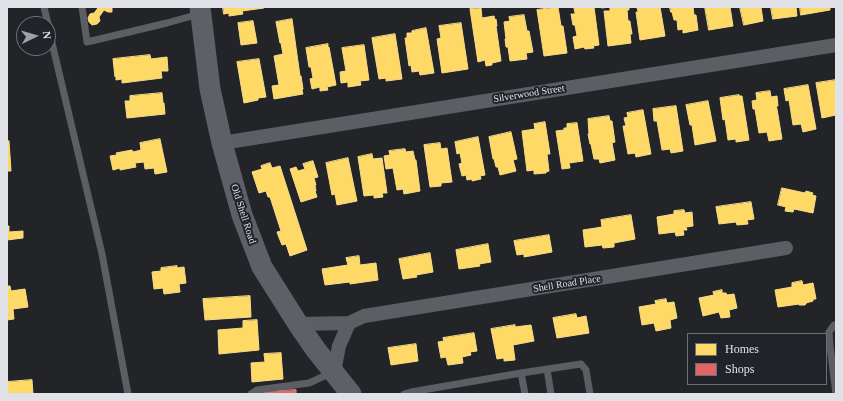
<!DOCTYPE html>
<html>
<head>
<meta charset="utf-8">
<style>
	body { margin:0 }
	#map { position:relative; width:843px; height:401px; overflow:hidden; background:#232428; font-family:Georgia,serif }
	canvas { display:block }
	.frame { position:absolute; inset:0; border:8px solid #e1e2e8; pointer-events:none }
	.legend { position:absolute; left:687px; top:333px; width:140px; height:52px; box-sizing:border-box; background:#21232a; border:1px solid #6e6f76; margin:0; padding:5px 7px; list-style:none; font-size:12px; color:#e1e2e8 }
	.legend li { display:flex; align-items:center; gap:8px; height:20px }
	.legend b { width:20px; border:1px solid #6e6f76 }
	.north { position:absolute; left:16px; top:16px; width:40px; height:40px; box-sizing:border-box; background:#21232a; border:1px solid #6e6f76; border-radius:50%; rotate:85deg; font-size:11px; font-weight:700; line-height:16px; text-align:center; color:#e1e2e8 }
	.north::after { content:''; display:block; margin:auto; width:14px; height:18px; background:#9ea0a5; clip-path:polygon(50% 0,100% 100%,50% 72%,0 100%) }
</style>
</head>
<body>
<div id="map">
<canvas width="843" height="401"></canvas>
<div class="frame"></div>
<ul class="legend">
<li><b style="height:11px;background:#ffd966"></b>Homes</li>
<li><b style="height:11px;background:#e06666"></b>Shops</li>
</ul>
<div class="north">N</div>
</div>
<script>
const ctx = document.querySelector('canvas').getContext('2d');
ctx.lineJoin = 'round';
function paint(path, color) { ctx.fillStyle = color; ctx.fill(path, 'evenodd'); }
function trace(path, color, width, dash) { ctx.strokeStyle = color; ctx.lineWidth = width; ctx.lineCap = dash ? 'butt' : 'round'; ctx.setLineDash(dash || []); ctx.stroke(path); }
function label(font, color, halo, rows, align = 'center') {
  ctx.font = font + ' Georgia,serif'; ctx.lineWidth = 4; ctx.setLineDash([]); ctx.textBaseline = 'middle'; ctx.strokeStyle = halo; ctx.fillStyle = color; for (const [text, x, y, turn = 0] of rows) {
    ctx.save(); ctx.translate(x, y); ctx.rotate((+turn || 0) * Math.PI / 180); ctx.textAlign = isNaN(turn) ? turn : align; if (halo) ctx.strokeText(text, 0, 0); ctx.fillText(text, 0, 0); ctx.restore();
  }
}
const homes = new Path2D(`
	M99 7H112V12H108L104 10 99 17 100 21 97 24 92 25 89 22 88 18 90 14 94 13Z
	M223 7H264V8L242 11 243 14 229 16V13L224 14Z
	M558 7 561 26H563L567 53 544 56 537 10Z
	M574 7H594L599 45 593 46 594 48 585 49 584 47 575 49 573 37 577 36 575 25H573L571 14H575Z
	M602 7H629V10H627L628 21H630V22L632 34H630L631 43 608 46 604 11H610V7L602 8Z
	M637 7H660L665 36 640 40 636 12H638Z
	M670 7H693L694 15H696L698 30 683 33V29L678 30 677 20H674L672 12H671Z
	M705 7H730L733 26 709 30Z
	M740 7H761L763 21 744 25Z
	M771 7H797H796L797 16 773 19Z
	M800 7H830V10L801 15Z
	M481 8 482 18 494 16 495 20 496 19 497 26H496L501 61 492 63V65L486 66 485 60 478 62 470 9Z
	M524 15 527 31H529L533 52 526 53 527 59 510 61 508 47H506L505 39H506L504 22 510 21 509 17Z
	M292 19 300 76H301L303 89 302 90 303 94 274 99 272 86 279 85 274 56 283 54 281 43H280L276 22Z
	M253 21 257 43 241 45 238 23Z
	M461 23 468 69 442 73 437 39 441 38 439 26Z
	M426 28 434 73 420 75 419 71 412 72 411 65 409 66 405 38H407V33H412V31Z
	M395 34 402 79 386 81V78L379 79 372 38Z
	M328 44V48L329 47 336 85 327 87 328 90 320 91V87L312 89 310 79 313 78 311 67H309L306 48Z
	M364 45 369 80 360 81 361 85 348 87V82L341 83 340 72 346 71 342 48Z
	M150 55 151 59 167 57 168 71H161L162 78 122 83V79L116 80V76L115 77 113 59Z
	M259 59 266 97 258 98V100L244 103 237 62Z
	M836 80V115L822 118 816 83Z
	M808 85 816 129 803 132 801 124 793 125 789 100 786 101 784 89Z
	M770 91 771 97 777 96 778 106H776L777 109 782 139 769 141 767 132 759 133 755 109H753L752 101 757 100 756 93Z
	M162 93 163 103H164L165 114 127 118 125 101H130V96Z
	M739 95V96H742L749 140 736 142V139L728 140 725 119 723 120 720 98Z
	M708 101 716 141 695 145 692 125H690L686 105Z
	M676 106 683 151 671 153 670 149 662 150 657 121H654L653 109Z
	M643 110 651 154 636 157 635 153 628 154 623 126H626L624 118 628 117 627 113Z
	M609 116 610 121H612L615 142 612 143 615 160 600 163 599 159H594L591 144H590L588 134H589L588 119Z
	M545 122 550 154H547L549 171 546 172V173L534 174V170L527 171 522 131 535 129 534 124Z
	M577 123 583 161 569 163 570 168 562 169 556 131 564 130V128H567V124Z
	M511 132 517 159 513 160 516 171 500 175 498 167H496L494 159H493L489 137Z
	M478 137 485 175 480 176 481 179 472 181V179L467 180 466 175 462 176 459 164 462 163 460 153 457 154 455 142Z
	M160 139 167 172 155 174 154 168 145 169 144 162 135 163 136 167 120 170V168L113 170 110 156 117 155 116 153 132 150 133 152 141 150 140 143Z
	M9 141 11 171H7V142Z
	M440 143 441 149 447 148 452 182 441 183V186L430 187 424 145Z
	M405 149 406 152 413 151 415 160H416L420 191 404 194 403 189 397 190 393 168 386 169 384 156 390 155 389 151Z
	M372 154 373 159 382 158 387 193H382L383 197 374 198V195L364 196 358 157Z
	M348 158 357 201 337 205 335 194 332 195 326 163Z
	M313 161 318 177 314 178 316 185H315L316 191H315L317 197 301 202 290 169 296 167 298 171 305 169 303 164Z
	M270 163 272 168 280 166 307 250 290 256 286 244 282 245 278 235 277 232 281 231 270 197H268L266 191 259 193 252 172 262 169 261 166Z
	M782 188 805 193 806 191 813 193 812 195 816 196 813 213 794 209 793 212 785 211 786 207 778 205Z
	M751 202 754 219 747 220 748 224 737 225 736 222 719 224 716 207Z
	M684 210 685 213 692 212 693 226 686 227 687 230H683L684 235 676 236 675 232 659 234 657 217 674 214V211Z
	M631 215 635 239 614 243V247L603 248 602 245 585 247 583 230 602 227 601 220Z
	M7 226H9V232L23 231V238L7 240Z
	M549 235 552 252 524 257V254L517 255 514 241Z
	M488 244 491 262 479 264 480 266 459 269 456 250Z
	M430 253 433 272 416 275 417 277 403 279 399 259Z
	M359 256 360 265 376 263 378 280 350 284V282L325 285 322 269 348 265 346 258Z
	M177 266V268L184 267 186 283 179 284 180 292 164 294 163 288 154 289 152 272 161 271V268Z
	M802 281 803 285 813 283 816 299H813V301L806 303V304L805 305H799V304L778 307 775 290 792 287V283Z
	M7 286H10L11 291 25 289 28 307 13 309 14 319 7 320Z
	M722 290V293H726L727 295 734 294 737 308 729 310 730 317 721 318 719 312 703 316 699 298 714 295 713 292Z
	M250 296 251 317 205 320 203 299Z
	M666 299 667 303 674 302 677 318 670 320 671 328 656 331 654 323 642 325 639 307 656 304 655 301Z
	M576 314 577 318 586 316 589 333 557 338 553 318Z
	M257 320 259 350 219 354 218 330 243 328V321Z
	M515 325V327L531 325 534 341 513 345 515 360 504 361V358L497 359 491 329Z
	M474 333 477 351 470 352 471 355 462 357 463 363 448 365 446 357 441 358 438 342 444 341 443 338Z
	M416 344 418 361 391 365 388 348Z
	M281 353 283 379 252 382 251 363 265 362 264 354Z
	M32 380 33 394H7V382Z`);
paint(homes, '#ffd966');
trace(homes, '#f6dc8d', 1);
const shops = new Path2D(`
	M296 390V394H260V392Z`);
paint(shops, '#e06666');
trace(shops, '#e08b8d', 1);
trace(new Path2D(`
	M44 7 48 24
	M82 7 87 42 167 23 199 14
	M48 26 102 254 128 394
	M547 369 551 394
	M521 373 525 394
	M251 394 257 390 309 383 331 373
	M404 394 411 392 521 373 581 364 586 370 590 394
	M836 394 830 346 829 332 834 325H836`), '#5c5e64', 7);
trace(new Path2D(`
	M222 143 836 45
	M298 324 349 323 364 316 786 248
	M334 372 339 346 349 323`), '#5c5e64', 14);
trace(new Path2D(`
	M200 7 210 89 222 143 242 215 262 267 298 324 316 350 351 394`), '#5e6068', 21);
label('10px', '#e1e2e8', '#21232a', [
	["Silverwood Street",529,94,-9],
	["Old Shell Road",243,214,72],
	["Shell Road Place",567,284,-9]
]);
</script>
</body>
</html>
